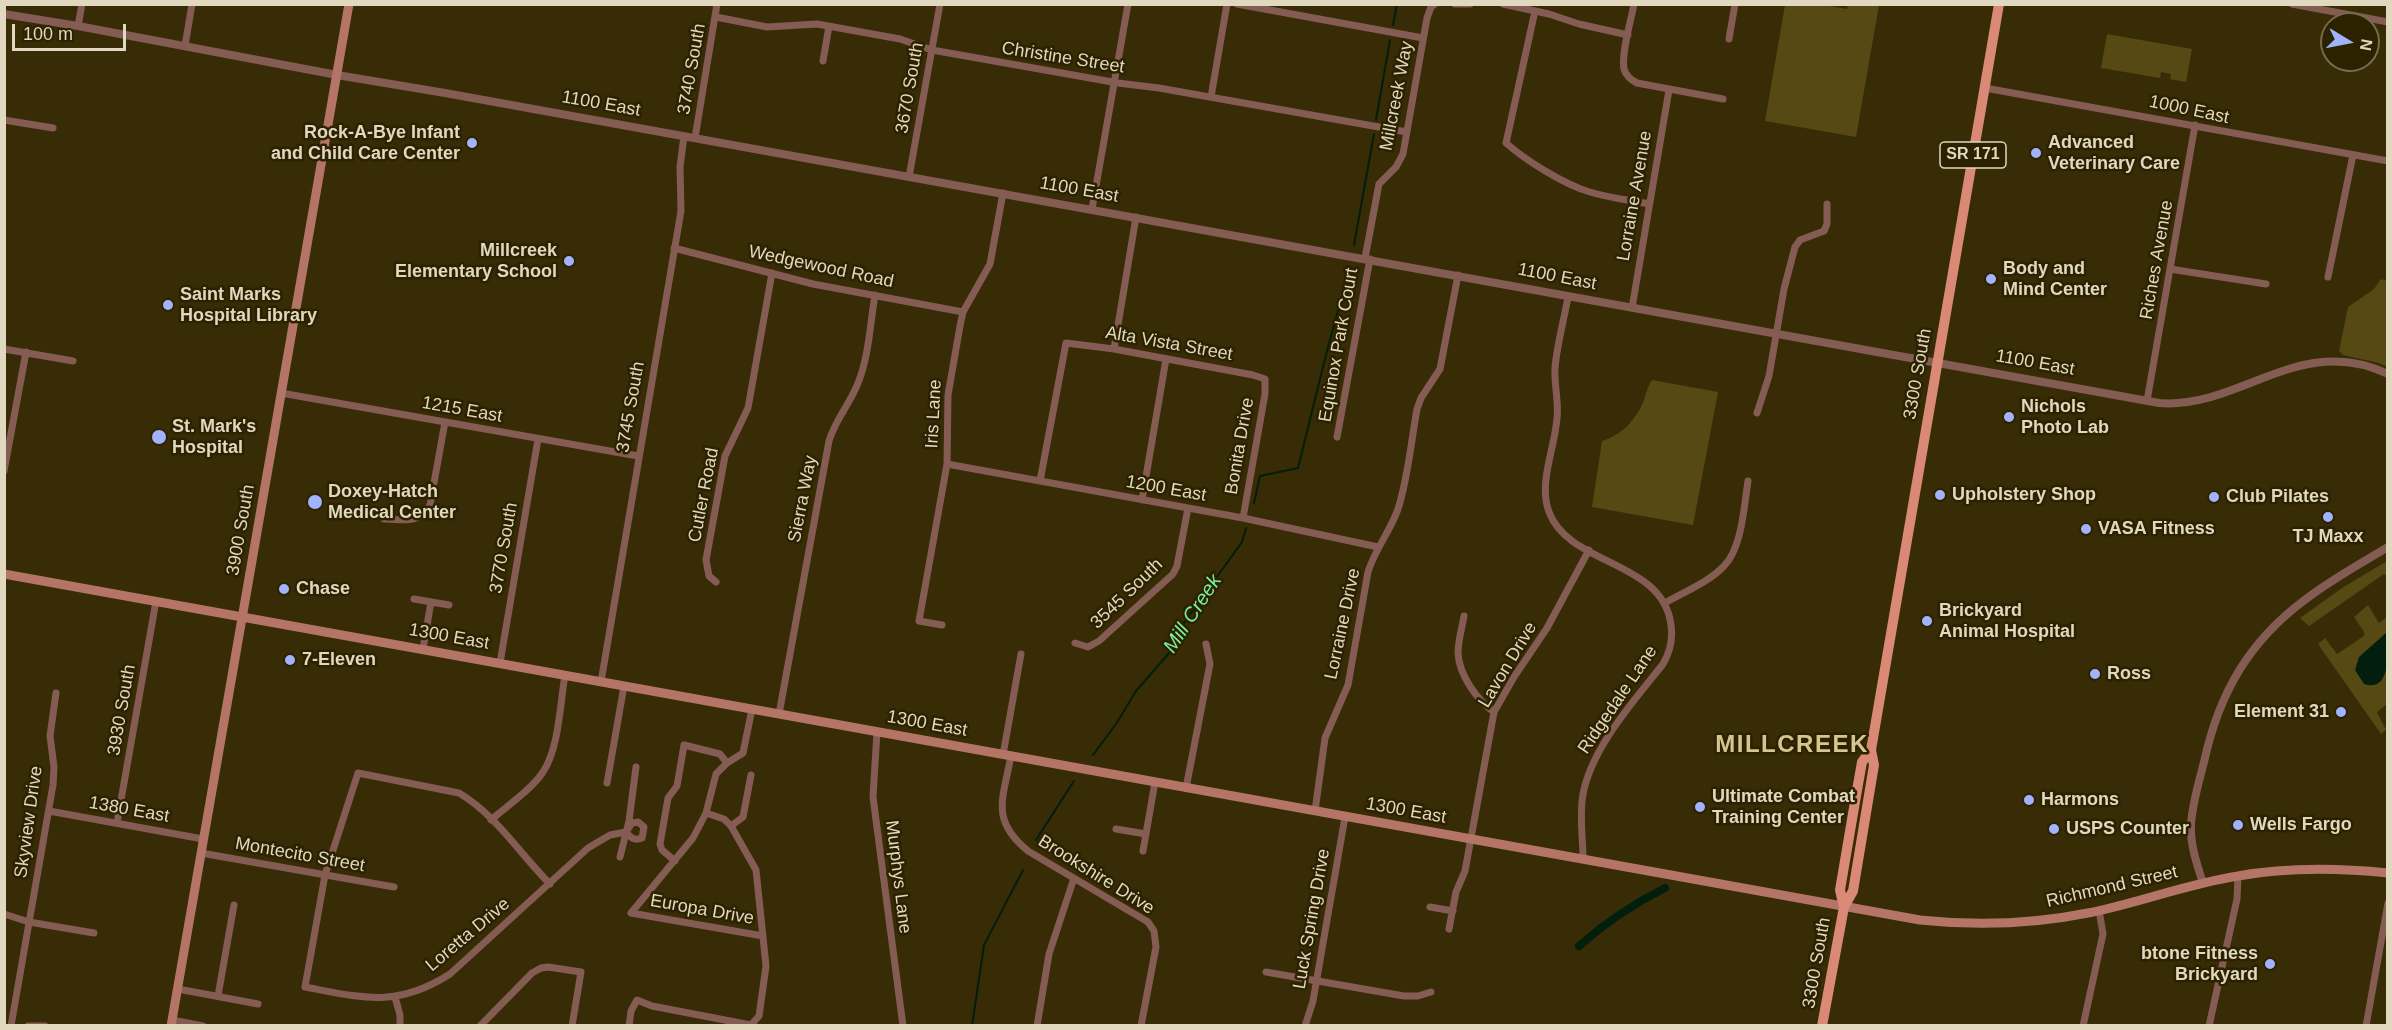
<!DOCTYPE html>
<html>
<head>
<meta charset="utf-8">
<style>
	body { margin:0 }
	#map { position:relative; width:2392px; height:1030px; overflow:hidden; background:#372c05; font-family:Arial,sans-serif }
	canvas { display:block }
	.frame { position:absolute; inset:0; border:6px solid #e0d8bf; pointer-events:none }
	.north { position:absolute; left:2320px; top:12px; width:60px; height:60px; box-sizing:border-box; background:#2d2200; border:2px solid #756b4c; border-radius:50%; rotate:100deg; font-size:16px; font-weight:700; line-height:24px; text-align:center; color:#e0d8bf }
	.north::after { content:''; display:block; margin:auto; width:21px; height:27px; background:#a1b3fd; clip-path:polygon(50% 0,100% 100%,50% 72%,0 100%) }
	.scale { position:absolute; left:12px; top:24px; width:114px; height:27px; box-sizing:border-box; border:3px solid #e0d8bf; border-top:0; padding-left:8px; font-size:18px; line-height:21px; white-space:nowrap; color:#e0d8bf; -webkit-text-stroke:4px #2d2200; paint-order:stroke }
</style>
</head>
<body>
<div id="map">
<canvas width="2392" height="1030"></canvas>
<div class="frame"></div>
<div class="north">N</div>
<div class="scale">100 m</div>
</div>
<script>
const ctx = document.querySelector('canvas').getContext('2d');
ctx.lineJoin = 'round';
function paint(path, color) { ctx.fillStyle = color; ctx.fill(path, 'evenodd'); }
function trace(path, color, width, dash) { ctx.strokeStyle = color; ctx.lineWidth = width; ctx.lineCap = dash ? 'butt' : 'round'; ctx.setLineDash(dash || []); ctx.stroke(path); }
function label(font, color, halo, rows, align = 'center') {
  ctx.font = font + ' Arial,sans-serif'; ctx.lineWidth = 5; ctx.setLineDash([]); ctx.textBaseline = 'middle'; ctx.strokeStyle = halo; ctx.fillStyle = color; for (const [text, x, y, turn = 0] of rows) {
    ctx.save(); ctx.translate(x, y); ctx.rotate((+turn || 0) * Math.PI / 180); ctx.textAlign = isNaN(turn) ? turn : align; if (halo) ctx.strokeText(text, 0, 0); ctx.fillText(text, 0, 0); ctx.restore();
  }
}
paint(new Path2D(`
	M1785 5H1824L1847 9 1848 5H1879L1856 137 1765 121Z
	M2107 34 2192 49 2186 82 2170 79 2171 74 2161 72 2160 78 2101 68Z
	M2381 279 2387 281V367L2379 363 2343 355 2339 351 2348 307 2374 289Z
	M1652 380 1718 392 1693 525 1592 507 1602 441C1619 436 1633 423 1641 407 1646 397 1646 389 1652 380Z
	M2387 561V576L2384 574 2309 626 2300 618 2342 588Z
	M2368 605 2379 623 2387 617V704L2377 712 2386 730 2381 734 2318 644 2325 638 2337 654 2364 636V632L2354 617Z`), '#574913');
paint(new Path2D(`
	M2387 632C2388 651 2392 693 2364 684L2355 670 2359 657Z`), '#021e0d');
trace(new Path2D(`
	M1393 25 1397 4
	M1376 120 1390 40
	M1354 245 1374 134
	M1254 503 1260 476 1298 468 1327 351 1349 270
	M1093 755 1116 724 1136 691 1177 644 1181 627 1242 542 1246 528
	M1036 840 1074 781
	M972 1026 984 945 1023 870`), '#021e0d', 2);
trace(new Path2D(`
	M1579 946C1606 922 1633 904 1665 888`), '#021e0d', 8);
trace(new Path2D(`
	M1237 4 1423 38
	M1455 4H1470
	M1503 4 1549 14 1579 24 1628 35
	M1634 4C1631 21 1621 53 1624 69 1626 76 1631 80 1637 83L1723 99
	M2292 4 2388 22
	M1535 11 1506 143C1525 160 1565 185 1590 192 1609 198 1629 200 1649 204
	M716 17 767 27 817 24 900 39 932 50 1118 83 1159 88 1407 132
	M78 26 82 4
	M1729 39 1735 4
	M185 46 192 4
	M823 61 829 26
	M1985 88 2388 161
	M1211 97 1227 4
	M4 120 53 128
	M695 138 717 4
	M909 177 940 4
	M1092 209 1128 4
	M674 248 813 284 963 312
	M1365 258 1379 184 1396 167 1403 154 1427 18 1431 7 1435 4
	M2170 269 2266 284
	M2328 277 2353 155
	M1568 297C1564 320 1557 344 1555 368 1554 385 1559 402 1557 418 1555 448 1538 483 1549 512 1569 566 1663 560 1671 625 1673 639 1670 652 1663 664 1634 701 1592 747 1583 794 1579 816 1583 837 1583 859
	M1632 308 1669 90
	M4 349 73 361
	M1114 349 1136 217
	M281 393 638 456
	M2147 401 2195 125
	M1757 413 1769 376 1784 289 1795 247 1800 240 1824 231 1827 224V204
	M1337 437 1370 259
	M947 464 1243 518 1378 547
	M4 471 26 352
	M1040 481 1066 343 1114 349 1253 375 1265 379V394L1243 518
	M1142 500 1166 359
	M384 519C404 519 418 525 430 505L445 422
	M716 582 709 576 706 560 725 456 748 408 772 273
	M414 599 449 605
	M1665 603C1684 592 1709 582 1724 566 1742 548 1744 506 1748 481
	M1464 616C1462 628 1458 641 1458 653 1459 675 1477 700 1494 712
	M942 625 919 621 947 464 948 395 960 326 963 312 990 264 1003 193
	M1075 643 1088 647 1099 641 1173 574 1177 566 1188 508
	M423 649 431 602
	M500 663 538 439
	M601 682 681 211 680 167 684 136
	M779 714 829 441C835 420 850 404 858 383 869 356 870 324 875 295
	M877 732 873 797 903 1026
	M1003 755 1021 654
	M1011 756C1003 799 990 820 1028 851L1148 922 1154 931 1156 947 1141 1026
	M607 783 624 686
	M1186 788 1210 664 1206 644
	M49 811 203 839
	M1315 811 1325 738 1348 685 1368 572C1375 549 1390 532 1398 509 1408 478 1411 442 1417 409L1421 398 1440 369 1458 275
	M491 820C508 805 531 790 543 772 559 748 560 704 565 675
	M117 823 156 601
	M731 826 743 817 751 775
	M1116 829 1146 834
	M1143 851 1155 782
	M201 853 394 887
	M620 857 629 821 636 767
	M675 861 662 850 660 844 668 798 677 786 684 745 720 754 727 763
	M550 884C520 854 495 814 459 793L358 773 325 875 305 987C363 998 397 1008 450 974L588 848 610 835 626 832 632 823 638 822 644 827 642 838C634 841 631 838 626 832
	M1430 907 1453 911
	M631 913 693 838 706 813 716 774 727 763 743 753 752 709
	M631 913 763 936
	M4 914 29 922 94 933
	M1449 929 1456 892 1465 871 1494 712 1514 677 1547 628 1589 550
	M1266 972 1404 996H1418L1431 992
	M178 989 258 1004
	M218 996 234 905
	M395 997 400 1015V1026
	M172 1020 203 1026
	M11 1026 53 785 54 767 50 736 56 693
	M28 1026H45
	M480 1026 532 973 541 968 548 967 581 972 572 1026
	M629 1026 631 1011 637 1000 652 1006 751 1025 759 1016 766 966 756 870 731 826 724 819 706 813
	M1037 1026 1049 954 1074 878
	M1305 1026 1313 1001 1345 817
	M2083 1026 2103 934 2099 910
	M2209 1026 2237 899 2238 876
	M2366 1026 2388 903`), '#845c53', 7);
trace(new Path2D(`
	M4 14 78 26 337 75 445 93 2159 403C2239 410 2299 332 2388 374
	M2203 883C2197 865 2190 844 2191 825 2192 804 2199 782 2204 762 2219 693 2249 641 2306 599 2332 579 2360 564 2388 547`), '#845c53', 8);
trace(new Path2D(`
	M4 574 1920 920C1976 926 2033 924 2088 913 2138 903 2187 884 2238 876 2288 867 2338 868 2388 873
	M171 1026 349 4`), '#b47567', 9);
trace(new Path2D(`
	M1844 907 1840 890 1856 796 1862 762 1871 750
	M1822 1026 1844 907 1853 891 1874 765 1871 750 1999 4`), '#d98976', 10);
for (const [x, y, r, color] of [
	[472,143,6,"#a1b3fd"],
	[2036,153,6,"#a1b3fd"],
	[569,261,6,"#a1b3fd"],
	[1991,279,6,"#a1b3fd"],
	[168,305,6,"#a1b3fd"],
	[2009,417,6,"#a1b3fd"],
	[159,437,8,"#a1b3fd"],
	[1940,495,6,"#a1b3fd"],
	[2214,497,6,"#a1b3fd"],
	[315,502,8,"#a1b3fd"],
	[2328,517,6,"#a1b3fd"],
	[2086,529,6,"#a1b3fd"],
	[284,589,6,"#a1b3fd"],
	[1927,621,6,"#a1b3fd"],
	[290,660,6,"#a1b3fd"],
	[2095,674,6,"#a1b3fd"],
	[2341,712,6,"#a1b3fd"],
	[2029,800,6,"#a1b3fd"],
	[1700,807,6,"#a1b3fd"],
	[2238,825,6,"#a1b3fd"],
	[2054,829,6,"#a1b3fd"],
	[2270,964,6,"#a1b3fd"]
]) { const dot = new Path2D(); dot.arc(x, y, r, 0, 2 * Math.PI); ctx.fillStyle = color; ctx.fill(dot); trace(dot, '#2d2200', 2); }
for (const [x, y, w] of [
	[1973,155,66]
]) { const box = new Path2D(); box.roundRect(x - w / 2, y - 13, w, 26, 4.5); ctx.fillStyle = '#2d2200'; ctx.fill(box); trace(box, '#e0d8bf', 1.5); }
label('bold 16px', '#e0d8bf', null, [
	["SR 171",1973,155]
]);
label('18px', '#e0d8bf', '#2d2200', [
	["Christine Street",1063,58,9],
	["3740 South",692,69,-80],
	["3670 South",910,88,-80],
	["Millcreek Way",1397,96,-79],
	["1100 East",601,104,10],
	["1000 East",2189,110,12],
	["1100 East",1079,190,10],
	["Lorraine Avenue",1635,196,-80],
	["Riches Avenue",2157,260,-80],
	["Wedgewood Road",821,267,12],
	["1100 East",1557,277,11],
	["Alta Vista Street",1169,344,10],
	["Equinox Park Court",1339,345,-80],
	["1100 East",2035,363,10],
	["3300 South",1918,374,-80],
	["3745 South",631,407,-80],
	["1215 East",462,410,10],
	["Iris Lane",934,414,-87],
	["Bonita Drive",1240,446,-80],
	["1200 East",1166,489,10],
	["Cutler Road",704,495,-79],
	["Sierra Way",803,499,-79],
	["3900 South",241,530,-80],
	["3770 South",504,548,-80],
	["3545 South",1127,594,-44],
	["Lorraine Drive",1343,624,-78],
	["1300 East",449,637,10],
	["Lavon Drive",1508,665,-59],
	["Ridgedale Lane",1618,700,-56],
	["3930 South",122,710,-80],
	["1300 East",927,724,10],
	["1380 East",129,810,10],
	["1300 East",1406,811,10],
	["Skyview Drive",29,822,-82],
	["Montecito Street",300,855,10],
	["Brookshire Drive",1096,875,32],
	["Murphys Lane",898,877,83],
	["Richmond Street",2112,887,-13],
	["Europa Drive",702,910,10],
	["Luck Spring Drive",1312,919,-80],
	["Loretta Drive",468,935,-40],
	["3300 South",1817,963,-80]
]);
label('bold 18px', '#e0d8bf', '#2d2200', [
	["Rock-A-Bye Infant",460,133,"right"],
	["and Child Care Center",460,154,"right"],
	["Advanced",2048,143],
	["Veterinary Care",2048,164],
	["Millcreek",557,251,"right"],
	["Elementary School",557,272,"right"],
	["Body and",2003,269],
	["Mind Center",2003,290],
	["Saint Marks",180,295],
	["Hospital Library",180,316],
	["Nichols",2021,407],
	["Photo Lab",2021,428],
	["St. Mark's",172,427],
	["Hospital",172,448],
	["Doxey-Hatch",328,492],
	["Medical Center",328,513],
	["Upholstery Shop",1952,495],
	["Club Pilates",2226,497],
	["VASA Fitness",2098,529],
	["TJ Maxx",2328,537,"center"],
	["Chase",296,589],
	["Brickyard",1939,611],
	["Animal Hospital",1939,632],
	["7-Eleven",302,660],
	["Ross",2107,674],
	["Element 31",2329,712,"right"],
	["Ultimate Combat",1712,797],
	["Training Center",1712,818],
	["Harmons",2041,800],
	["Wells Fargo",2250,825],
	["USPS Counter",2066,829],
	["btone Fitness",2258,954,"right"],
	["Brickyard",2258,975,"right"]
], 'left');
label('italic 20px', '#79efa3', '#2d2200', [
	["Mill Creek",1193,614,-57]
]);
ctx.letterSpacing = '1.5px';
label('bold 24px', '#d4c591', '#2d2200', [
	["MILLCREEK",1792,745]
]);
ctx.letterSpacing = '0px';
</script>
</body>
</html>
